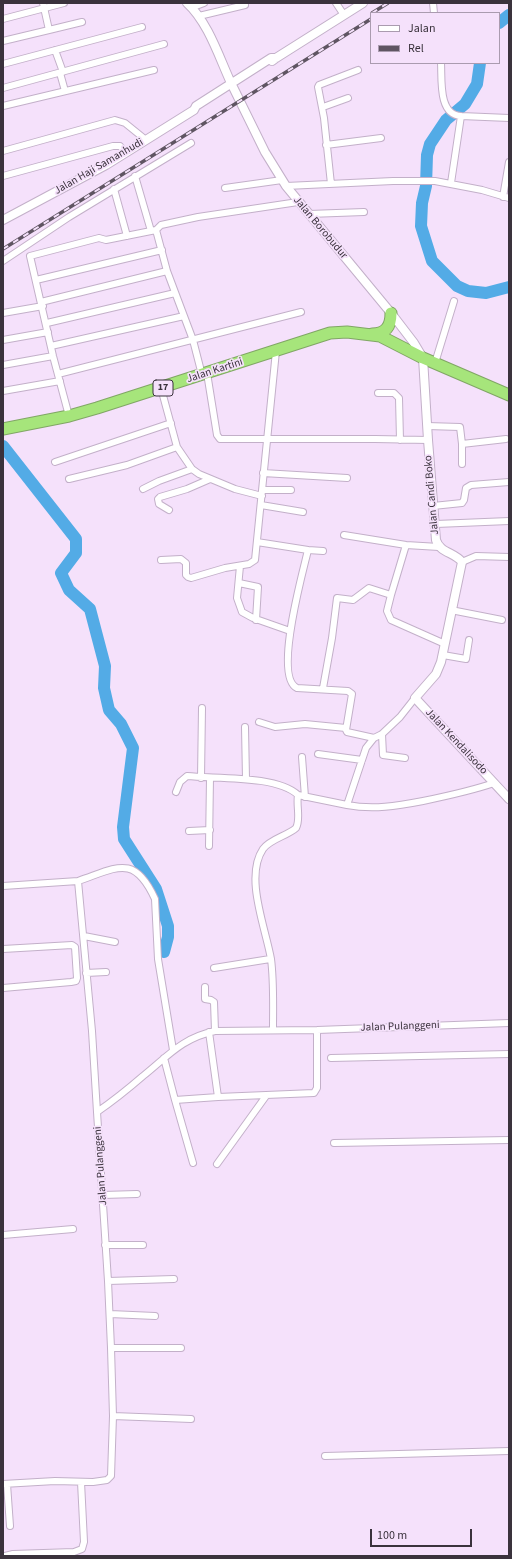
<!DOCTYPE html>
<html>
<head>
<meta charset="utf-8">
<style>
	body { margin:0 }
	#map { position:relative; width:512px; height:1559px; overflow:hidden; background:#f5e1fb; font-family:"Source Sans 3",sans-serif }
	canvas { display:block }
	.frame { position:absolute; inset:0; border:4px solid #3a323c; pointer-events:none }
	.legend { position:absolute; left:370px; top:12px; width:130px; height:52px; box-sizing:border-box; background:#f5e1fb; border:1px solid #aa9baf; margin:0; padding:5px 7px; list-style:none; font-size:12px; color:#3a323c }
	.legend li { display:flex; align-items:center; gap:8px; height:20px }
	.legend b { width:20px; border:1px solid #aa9baf }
	.scale { position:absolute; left:370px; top:1529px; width:102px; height:18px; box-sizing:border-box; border:2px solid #3a323c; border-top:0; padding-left:5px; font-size:12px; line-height:14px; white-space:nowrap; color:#3a323c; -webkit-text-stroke:3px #f5e1fb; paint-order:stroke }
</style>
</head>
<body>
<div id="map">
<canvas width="512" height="1559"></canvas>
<div class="frame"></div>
<ul class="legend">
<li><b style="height:5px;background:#fff"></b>Jalan</li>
<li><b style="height:5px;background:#5f5562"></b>Rel</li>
</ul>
<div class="scale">100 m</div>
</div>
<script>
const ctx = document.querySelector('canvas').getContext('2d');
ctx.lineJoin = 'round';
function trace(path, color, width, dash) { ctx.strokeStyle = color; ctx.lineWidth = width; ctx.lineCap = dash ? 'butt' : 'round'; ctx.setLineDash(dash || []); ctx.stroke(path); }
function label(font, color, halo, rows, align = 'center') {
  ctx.font = font + ' "Source Sans 3",sans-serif'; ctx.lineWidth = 3.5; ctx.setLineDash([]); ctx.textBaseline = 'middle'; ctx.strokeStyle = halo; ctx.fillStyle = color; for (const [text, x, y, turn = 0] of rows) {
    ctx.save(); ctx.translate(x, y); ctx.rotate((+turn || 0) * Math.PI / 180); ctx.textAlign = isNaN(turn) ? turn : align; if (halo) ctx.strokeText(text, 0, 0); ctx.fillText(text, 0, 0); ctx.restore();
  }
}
trace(new Path2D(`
	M499 23 509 15
	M480 63 477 84 465 104 446 120 430 144 427 155 426 186 422 203 421 226 432 261 457 286 468 291 486 293 509 287
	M3 446 76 539V553L61 573 69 590 90 609 105 666 104 688 109 710 121 724 133 748 123 827 124 839 156 889 168 926V937L164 952`), '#53abe6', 12);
const street = new Path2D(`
	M336 3 344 15
	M433 3 434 13
	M190 6H196L204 3
	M199 16 245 5
	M3 19 64 3
	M49 30 82 22
	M3 41 49 30 43 3
	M55 50 63 72
	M441 63C442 79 438 115 461 116L509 118
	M3 64 142 27
	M60 73 65 91
	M3 88 164 44
	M3 106 154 70
	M323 107 348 98
	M326 145 381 138
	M3 151 115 120 125 123 146 140
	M3 176 113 146H120L126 153
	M135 176 151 231
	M451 183 461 116
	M331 184 324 118 318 87 319 85 358 70
	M286 186 393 181H435L482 190 509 198
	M225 188 282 180
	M114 189 127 236
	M503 197 509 162
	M309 214 364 212
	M156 230 161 225 198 217 298 202
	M3 261 69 217 191 143
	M36 280 162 250
	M41 302 167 271
	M3 313 43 306
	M47 323 175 293
	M3 340 48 332
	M51 346 184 316
	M435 363 454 301
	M3 365 53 356
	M207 373 217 435 220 439H375L428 440
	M58 374 301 312
	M161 388 177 447 192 469 199 474 235 489 262 496
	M3 391 60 381
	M378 393H394L399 398 400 440
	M69 416 53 356 30 256 99 238 106 240 156 230 167 271 193 340 202 375
	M427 426 460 427 462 444 506 439
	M462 444V464
	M55 462 171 423
	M263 473 347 478
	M69 479 127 465 177 447
	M143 489 159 481 192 469
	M262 490H291
	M261 505 303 512
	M433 506 462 503 464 500 466 488 471 485 509 482
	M169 510 159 504 158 499 160 497 187 489 210 479
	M436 524 509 521
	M344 535 406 545 439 547
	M257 542 308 550C303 572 273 677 297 688L348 691 352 694 346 730 347 732 374 738
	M308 550 323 551
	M161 560 181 559 186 563V575L188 577 191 578 225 568 249 564 255 560 276 351
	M462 562 476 556 509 557
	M240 566 237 598 242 612 253 618 290 631
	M239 583 258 587 256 620
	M391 595 387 611 391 620 445 644
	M451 610 502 620
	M443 655 466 659 469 640
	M323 688 332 638 337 598 353 600 369 588 391 595 406 545
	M259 722 275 727 305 724 346 728
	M245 727 246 779
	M382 734 383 755 405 758
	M318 754 362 760
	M302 757 305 797
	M201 778 202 708
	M176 792 180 782 187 776C216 779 277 775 298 795
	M347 805C373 810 397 806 423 801 447 796 471 791 494 783
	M189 831 210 830
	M209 846 210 778
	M78 881C117 868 134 853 155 899L158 959 173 1050
	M3 886 78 881 92 1031 97 1112
	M84 936 115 942
	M3 949 72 945 75 947 77 978 76 981 71 982 3 988
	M214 968 270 959
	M86 973 106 972
	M205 987V999L211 1000 214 1002 215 1031
	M273 1030C273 1007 274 982 271 959 266 929 244 877 263 849 270 839 287 836 296 828 301 819 296 806 298 795L347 805 366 748 374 738 382 734 400 717 415 698
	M209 1032 218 1097
	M164 1058 175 1100 218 1097 314 1093 317 1088V1030
	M331 1058 509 1054
	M175 1100 193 1163
	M334 1143 509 1140
	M217 1164 266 1096
	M103 1195 137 1194
	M3 1235 73 1229
	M105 1245H143
	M108 1281 174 1279
	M110 1314 155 1316
	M111 1348H181
	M113 1416 191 1419
	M325 1456 509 1451
	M3 1484 55 1481 93 1482 107 1480 111 1476 113 1416 111 1348 108 1281 97 1112C113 1101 128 1089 143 1076 168 1056 182 1038 215 1031L317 1030 509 1023
	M7 1484 10 1526
	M5 1556 13 1554 74 1552 82 1549 84 1542 81 1482`);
const secondary = new Path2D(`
	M187 3C208 22 219 57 231 83
	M272 61 276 58 363 3
	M233 87 265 152 286 186 391 313 414 343 423 358 428 440 436 540C440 553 454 552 462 562L441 662 436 674 415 698 509 799
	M3 220 106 165 194 110 196 106 271 58H276`);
const highway = new Path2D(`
	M372 334C386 334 391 326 391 313
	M3 429 69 416 97 408 330 333 347 332 380 336 423 358 509 395`);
trace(street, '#c3b0c9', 8);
trace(secondary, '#c3b0c9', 10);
trace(highway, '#80a665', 13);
trace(street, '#fff', 6);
trace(secondary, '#fff', 8);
trace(highway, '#a6e57b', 11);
const rail = new Path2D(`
	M372 13 388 3
	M3 249 371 19`);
trace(rail, '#5f5562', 3.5);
trace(rail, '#f5e1fb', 2, [6]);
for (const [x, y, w] of [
	[163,388,20]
]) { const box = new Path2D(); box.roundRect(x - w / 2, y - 8, w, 16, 3); ctx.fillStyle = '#f5e1fb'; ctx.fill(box); trace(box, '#3a323c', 1); }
label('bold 10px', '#3a323c', null, [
	["17",163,388]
]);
label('11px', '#3a323c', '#f5e1fb', [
	["Jalan Haji Samanhudi",99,167,-30],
	["Jalan Borobudur",320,228,50],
	["Jalan Kartini",215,371,-18],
	["Jalan Candi Boko",432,495,-95],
	["Jalan Kendalisodo",456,742,47],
	["Jalan Pulanggeni",400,1027,-2],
	["Jalan Pulanggeni",101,1166,-94]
]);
</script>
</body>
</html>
